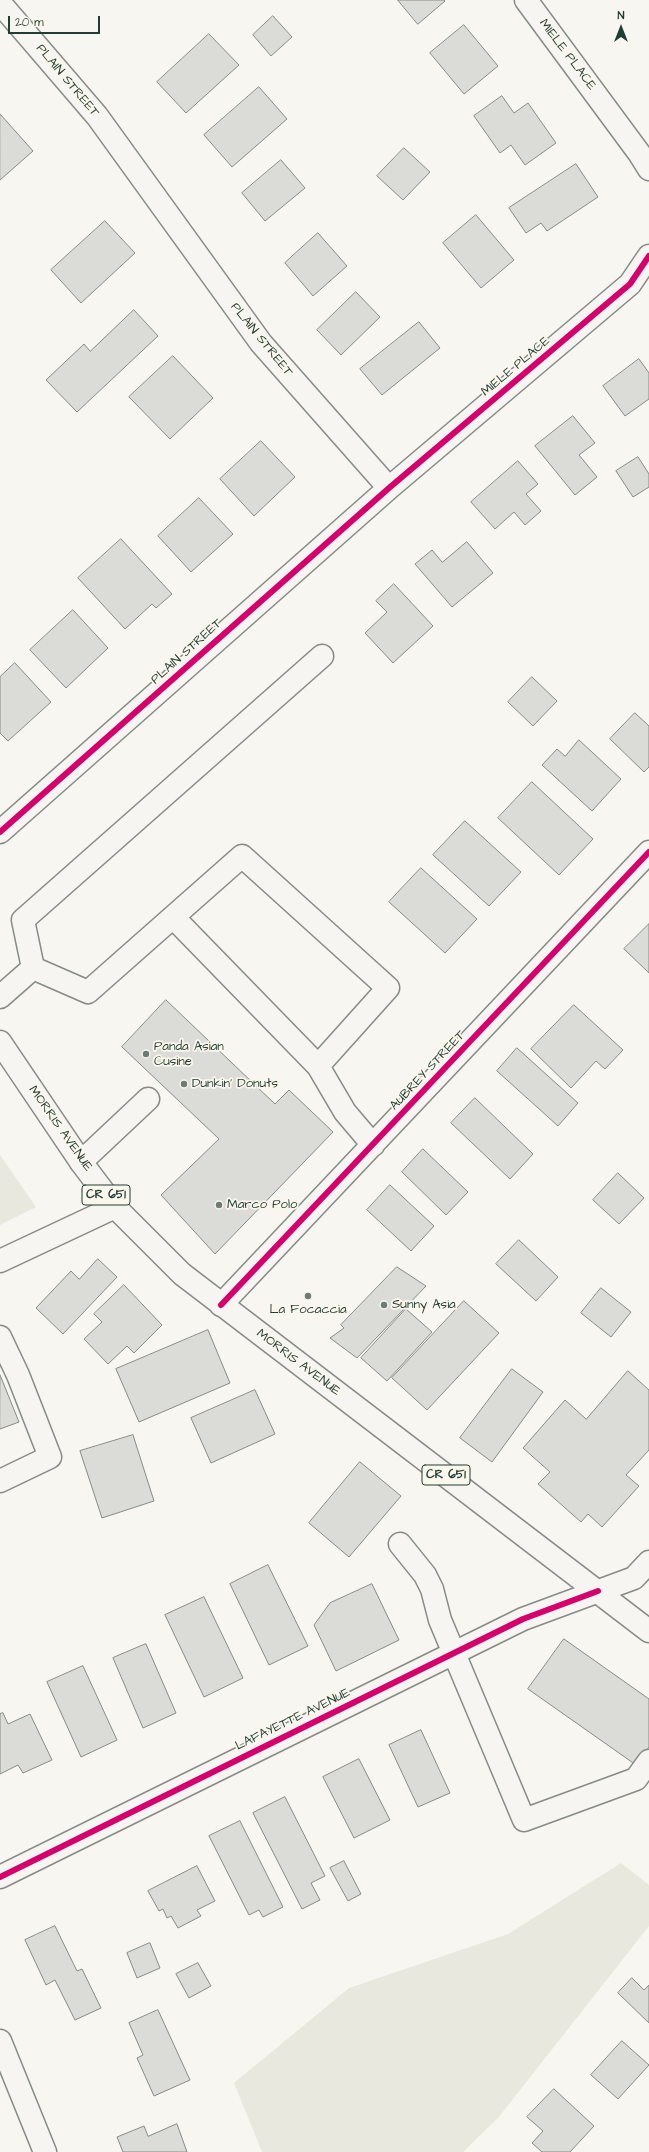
<!DOCTYPE html>
<html>
<head>
<meta charset="utf-8">
<style>
	body { margin:0 }
	#map { position:relative; width:649px; height:2152px; overflow:hidden; background:#f8f6f0; font-family:"Architects Daughter",sans-serif }
	canvas { display:block }
	.north { position:absolute; left:601px; top:8px; width:40px; height:40px; -webkit-text-stroke:3px #fbf7ec; paint-order:stroke; rotate:0deg; font-size:11px; font-weight:700; line-height:16px; text-align:center; color:#1f3d34 }
	.north::after { content:''; display:block; margin:auto; width:14px; height:18px; background:#1f3d34; clip-path:polygon(50% 0,100% 100%,50% 72%,0 100%) }
	.scale { position:absolute; left:8px; top:16px; width:92px; height:18px; box-sizing:border-box; border:2px solid #1f3d34; border-top:0; padding-left:5px; font-size:12px; line-height:14px; white-space:nowrap; color:#1f3d34; -webkit-text-stroke:3px #fbf7ec; paint-order:stroke }
</style>
</head>
<body>
<div id="map">
<canvas width="649" height="2152"></canvas>
<div class="north">N</div>
<div class="scale">20 m</div>
</div>
<script>
const ctx = document.querySelector('canvas').getContext('2d');
ctx.lineJoin = 'round';
function paint(path, color) { ctx.fillStyle = color; ctx.fill(path, 'evenodd'); }
function trace(path, color, width, dash) { ctx.strokeStyle = color; ctx.lineWidth = width; ctx.lineCap = dash ? 'butt' : 'round'; ctx.setLineDash(dash || []); ctx.stroke(path); }
function label(font, color, halo, rows, align = 'center') {
  ctx.font = font + ' "Architects Daughter",sans-serif'; ctx.lineWidth = 3.5; ctx.setLineDash([]); ctx.textBaseline = 'middle'; ctx.strokeStyle = halo; ctx.fillStyle = color; for (const [text, x, y, turn = 0] of rows) {
    ctx.save(); ctx.translate(x, y); ctx.rotate((+turn || 0) * Math.PI / 180); ctx.textAlign = isNaN(turn) ? turn : align; if (halo) ctx.strokeText(text, 0, 0); ctx.fillText(text, 0, 0); ctx.restore();
  }
}
paint(new Path2D(`
	M0 1155 36 1207 0 1225Z
	M621 1863 649 1885V1926L498 2118 463 2152H262L234 2083 349 1988 508 1934Z`), '#e8e8df');
const building = new Path2D(`
	M398 0H444L445 1 418 24Z
	M273 16 292 37 271 56 253 35Z
	M464 25 498 66 464 94 430 53Z
	M209 34 239 65 186 113 157 82Z
	M259 87 287 119 232 167 204 135Z
	M502 96 514 113 528 103 556 143 525 165 511 145 500 153 474 116Z
	M0 114 33 151 0 180Z
	M404 148 430 172 403 200 377 176Z
	M281 160 305 188 265 221 242 193Z
	M576 164 598 197 547 231 541 223 526 233 509 208Z
	M476 215 514 260 481 288 443 243Z
	M105 221 135 253 81 303 51 270Z
	M318 233 347 266 313 296 285 263Z
	M356 292 380 317 341 355 317 330Z
	M134 310 158 336 77 412 46 380 84 344 90 351Z
	M419 322 440 348 382 395 360 369Z
	M173 356 213 398 170 439 129 397Z
	M639 359 649 373V399L625 416 603 386Z
	M573 416 595 443 579 455 597 477 575 495 535 446Z
	M261 441 295 477 254 516 220 479Z
	M638 457 649 474V487L633 497 616 471Z
	M518 461 538 484 526 494 541 511 525 525 514 512 495 529 471 502Z
	M199 498 233 534 191 572 158 536Z
	M121 539 172 594 156 608 152 604 125 629 78 578Z
	M467 542 493 573 452 607 415 564 432 550 442 562Z
	M394 584 433 626 393 663 365 633 387 612 376 601Z
	M73 610 108 648 66 688 30 650Z
	M15 663 51 702 8 741 0 733V677Z
	M532 677 557 701 533 726 508 702Z
	M635 713 649 726V767L644 772 610 739Z
	M579 740 621 779 592 811 542 765 557 749 565 756Z
	M532 782 593 839 559 875 498 818Z
	M465 821 521 872 489 906 433 855Z
	M421 868 477 919 445 953 389 902Z
	M649 924V973L624 949Z
	M166 1000 275 1104 289 1090 333 1132 215 1254 161 1195 219 1139 122 1047Z
	M574 1005 623 1050 605 1069 596 1061 571 1088 531 1049Z
	M517 1048 578 1103 558 1126 497 1071Z
	M475 1098 533 1154 510 1179 451 1123Z
	M423 1149 468 1192 446 1215 402 1172Z
	M618 1173 644 1198 619 1224 593 1200Z
	M390 1185 434 1226 411 1251 367 1210Z
	M519 1240 558 1277 536 1301 496 1264Z
	M98 1259 117 1277 63 1334 36 1308 71 1271 79 1279Z
	M397 1267 426 1286 357 1358 330 1338 344 1328 341 1325Z
	M124 1285 162 1325 134 1353 127 1346 108 1364 84 1339 102 1322 94 1314Z
	M601 1288 631 1312 611 1337 581 1313Z
	M464 1301 499 1333 427 1410 392 1378Z
	M406 1309 432 1332 387 1381 361 1358Z
	M208 1330 230 1383 139 1422 116 1369Z
	M512 1369 543 1392 492 1462 460 1438Z
	M628 1371 649 1390V1450L626 1475 639 1486 602 1527 588 1514 581 1522 538 1484 550 1472 523 1448 565 1400 586 1419Z
	M0 1375 19 1422 0 1429Z
	M255 1390 275 1434 211 1463 191 1418Z
	M133 1435 154 1501 102 1518 80 1451Z
	M360 1462 401 1496 349 1557 309 1523Z
	M268 1565 308 1646 269 1665 230 1584Z
	M372 1584 399 1640 336 1671 314 1625 330 1603Z
	M204 1597 243 1678 204 1697 165 1615Z
	M564 1639 649 1699V1747L636 1765 528 1689Z
	M146 1644 176 1713 143 1728 113 1658Z
	M83 1666 117 1740 81 1757 47 1682Z
	M3 1713 8 1724 30 1714 52 1760 23 1773 18 1765 0 1774V1714Z
	M421 1730 450 1793 418 1807 389 1745Z
	M359 1759 390 1820 354 1838 323 1777Z
	M285 1797 325 1876 311 1883 320 1900 302 1909 253 1813Z
	M240 1821 283 1907 263 1917 259 1910 249 1915 209 1836Z
	M344 1861 361 1894 348 1901 330 1868Z
	M197 1866 215 1901 197 1910 201 1916 178 1928 171 1916 167 1918 163 1909 159 1911 148 1891Z
	M55 1926 77 1971 82 1969 101 2008 75 2020 55 1980 46 1985 25 1940Z
	M150 1943 160 1968 137 1978 127 1953Z
	M198 1963 211 1986 189 1998 176 1974Z
	M632 1978 644 1990 649 1985V2023L618 1993Z
	M158 2010 190 2080 154 2096 137 2058 143 2055 129 2023Z
	M622 2041 649 2065 618 2099 591 2075Z
	M554 2089 594 2126 570 2152H542L532 2143 543 2131 527 2117Z
	M177 2124 187 2152H123L117 2137 144 2126 148 2136Z`);
paint(building, '#dbdbd7');
trace(building, '#868b86', 1);
const minor = new Path2D(`
	M526 0 639 153 649 169
	M0 3 97 116 261 343 389 488
	M0 832 389 488 630 284 649 256
	M33 968 88 992 242 856 388 988 318 1066 173 917
	M0 997 33 968 23 920 322 656
	M318 1066 345 1112 373 1145
	M81 1162 148 1099
	M0 1261 115 1207
	M221 1305 649 852
	M0 1337 18 1375 50 1457 0 1481
	M400 1544 425 1575 432 1589 440 1620 524 1820 636 1779 649 1761
	M0 1877 523 1619 634 1578 649 1562
	M0 2041 45 2152`);
const major = new Path2D(`
	M0 1042 81 1162 115 1207 182 1274 649 1631`);
trace(minor, '#868b86', 25);
trace(major, '#868b86', 25);
trace(minor, '#f6f5f1', 22);
trace(major, '#f6f5f1', 22);
trace(new Path2D(`
	M0 832 389 488 630 284 649 256
	M221 1305 649 852
	M0 1877 523 1619 598 1591`), '#d6006c', 6);
for (const [x, y, r, color] of [
	[146,1054,4,"#6b7e76"],
	[184,1084,4,"#6b7e76"],
	[219,1205,4,"#6b7e76"],
	[308,1296,4,"#6b7e76"],
	[384,1305,4,"#6b7e76"]
]) { const dot = new Path2D(); dot.arc(x, y, r, 0, 2 * Math.PI); ctx.fillStyle = color; ctx.fill(dot); trace(dot, '#fbf7ec', 1.5); }
for (const [x, y, w] of [
	[106,1195,48],
	[446,1475,48]
]) { const box = new Path2D(); box.roundRect(x - w / 2, y - 10, w, 20, 3); ctx.fillStyle = '#fbf7ec'; ctx.fill(box); trace(box, '#1f3d34', 1); }
label('bold 12px', '#1f3d34', null, [
	["CR 651",106,1195],
	["CR 651",446,1475]
]);
label('13px', '#1f3d34', '#fbf7ec', [
	["MIELE PLACE",567,55,53],
	["PLAIN STREET",67,81,50],
	["PLAIN STREET",261,340,51],
	["MIELE PLACE",516,367,-40],
	["PLAIN STREET",187,652,-42],
	["AUBREY STREET",428,1071,-47],
	["MORRIS AVENUE",60,1129,55],
	["MORRIS AVENUE",298,1363,37],
	["LAFAYETTE AVENUE",293,1720,-26]
]);
label('13px', '#1f3d34', '#fbf7ec', [
	["Panda Asian",154,1047],
	["Cusine",154,1062],
	["Dunkin' Donuts",192,1084],
	["Marco Polo",227,1205],
	["Sunny Asia",392,1305],
	["La Focaccia",308,1310,"center"]
], 'left');
</script>
</body>
</html>
